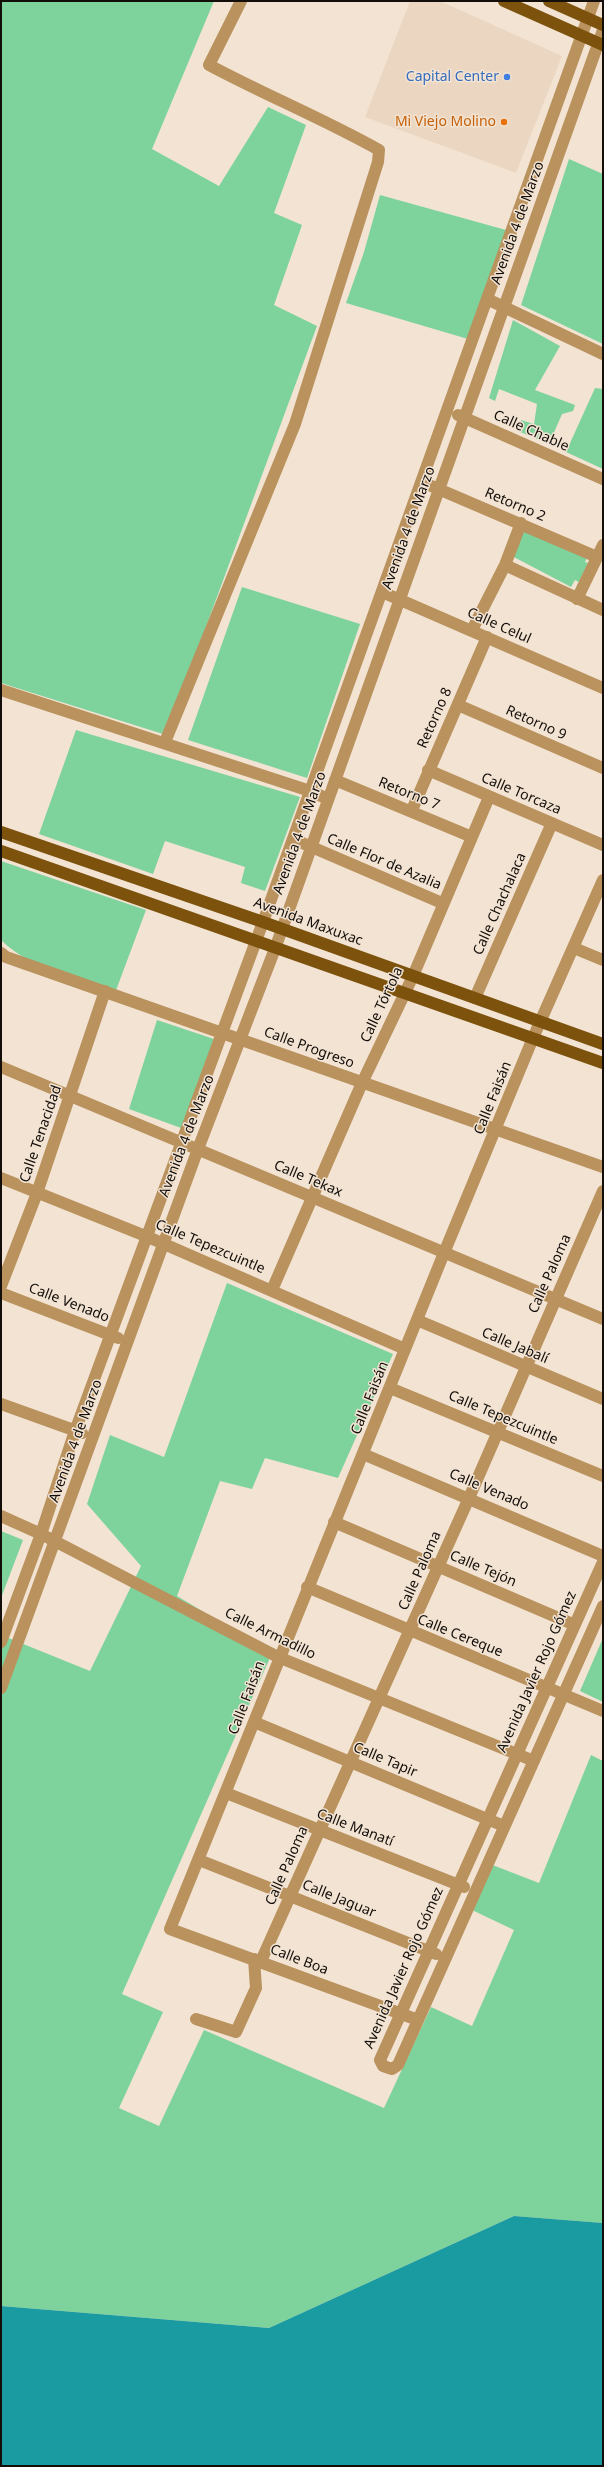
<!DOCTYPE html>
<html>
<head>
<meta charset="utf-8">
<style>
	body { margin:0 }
	#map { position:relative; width:604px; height:2467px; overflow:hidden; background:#f2e3d3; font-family:"Noto Sans",sans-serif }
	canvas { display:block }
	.frame { position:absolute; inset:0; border:2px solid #130e09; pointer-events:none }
</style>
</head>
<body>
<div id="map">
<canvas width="604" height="2467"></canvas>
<div class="frame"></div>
</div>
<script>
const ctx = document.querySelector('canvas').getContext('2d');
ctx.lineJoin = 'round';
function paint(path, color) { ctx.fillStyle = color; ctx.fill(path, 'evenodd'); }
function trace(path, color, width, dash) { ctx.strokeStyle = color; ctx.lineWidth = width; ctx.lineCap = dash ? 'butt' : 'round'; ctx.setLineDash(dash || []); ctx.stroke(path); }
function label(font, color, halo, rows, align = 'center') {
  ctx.font = font + ' "Noto Sans",sans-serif'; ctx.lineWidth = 3; ctx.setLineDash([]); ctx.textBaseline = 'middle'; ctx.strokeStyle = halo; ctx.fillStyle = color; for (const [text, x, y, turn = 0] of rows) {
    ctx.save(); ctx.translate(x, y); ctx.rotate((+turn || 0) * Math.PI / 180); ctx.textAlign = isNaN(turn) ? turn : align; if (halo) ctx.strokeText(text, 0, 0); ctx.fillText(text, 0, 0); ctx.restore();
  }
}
paint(new Path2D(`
	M410 1H440L562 56 516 173 365 117Z`), '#ebd7c1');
paint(new Path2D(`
	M1 1H214L152 149 219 186 268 107 306 125 274 213 302 225 274 305 317 326 166 735 1 683Z
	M569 159 603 174V344L521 305Z
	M380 195 506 230 468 339 346 303 364 252Z
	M513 320 560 346 535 390 575 405 573 411 562 414 549 444 518 431 521 420 534 424 537 404 499 389 495 401 489 398Z
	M595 388 603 389V469L566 452Z
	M525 524 588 555 585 562 588 563 579 582 575 580 571 587 510 555Z
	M242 587 360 624 307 778 188 740Z
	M76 730 300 797 265 891 241 883 245 867 165 841 153 874 39 834Z
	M1 861 146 910 115 993C75 979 32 970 1 940Z
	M157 1020 214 1039 181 1128 129 1109Z
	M227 1283 393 1354 338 1478 265 1458 252 1489 220 1481 177 1596 272 1653 122 1994 163 2012 119 2108 159 2126 204 2030 384 2108 431 2007 472 2026 514 1930 472 1910 490 1864 539 1883 591 1755 603 1761V2223L514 2216 269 2328 1 2306V1635L90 1671 141 1566 87 1504 110 1435 164 1457Z
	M1 1531 23 1540 1 1598Z
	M603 1638V1702L580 1691Z`), '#7ed39c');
paint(new Path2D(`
	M514 2216 603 2223V2466H1V2306L269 2328Z`), '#199ba1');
trace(new Path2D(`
	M487 299 603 354
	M458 415 603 479
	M422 482 597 557
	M505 565 603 610
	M382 592 603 688
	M577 599 603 545
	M472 630 505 565 521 523
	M1 690 310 791 328 799
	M458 705 603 768
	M165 742 295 424 378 162 379 150C324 119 265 95 209 65L241 1
	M428 770 603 845
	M335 780 472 837
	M412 810 487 637
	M293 839 442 903
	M574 948 603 960
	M1 953 6 957 603 1167
	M475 998 552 823
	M1 1067 603 1319
	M1 1178 148 1237 405 1349
	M1 1286 37 1193 105 991
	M272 1290 362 1083 413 976 489 797
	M1 1293 118 1338
	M417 1320 603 1399
	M390 1388 603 1476
	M1 1404 82 1433
	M363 1454 603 1556
	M1 1516 41 1534 278 1657 534 1761
	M334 1522 575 1625
	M603 1562 380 2060 383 2066 392 2069 398 2065 603 1606
	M307 1587 603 1711
	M1 1642 41 1534 75 1431 263 922 594 1
	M1 1688 198 1149 276 946 603 30
	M254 1722 504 1826
	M226 1793 464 1887
	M199 1860 436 1954
	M261 1961 469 1498 603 1191
	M196 2019 236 2032 256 1988 254 1959
	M418 2020 170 1929 444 1253 533 1038 603 880`), '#ba925e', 12);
trace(new Path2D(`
	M504 1 603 45
	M549 1 603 25
	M1 832 263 922 603 1044
	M1 851 603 1063`), '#7c520c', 12);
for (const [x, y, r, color] of [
	[507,77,4,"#3f7fe0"],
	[504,122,4,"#e8710a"]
]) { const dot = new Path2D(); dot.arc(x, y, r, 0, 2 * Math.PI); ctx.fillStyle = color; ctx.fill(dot); trace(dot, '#f2e3d3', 1.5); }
label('14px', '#366cbe', '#f2e3d3', [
	["Capital Center",499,77]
], 'right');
label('14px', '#c56008', '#f2e3d3', [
	["Mi Viejo Molino",496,122]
], 'right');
label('14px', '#130e09', '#f2e3d3', [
	["Avenida 4 de Marzo",518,223,-70],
	["Calle Chable",531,431,24],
	["Retorno 2",515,505,23],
	["Avenida 4 de Marzo",409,528,-70],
	["Calle Celul",499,626,24],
	["Retorno 8",435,718,-66],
	["Retorno 9",536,723,24],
	["Retorno 7",409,794,22],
	["Calle Torcaza",521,794,23],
	["Avenida 4 de Marzo",300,833,-70],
	["Calle Flor de Azalia",384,862,23],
	["Calle Chachalaca",500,904,-66],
	["Avenida Maxuxac",308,922,20],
	["Calle Tórtola",382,1005,-65],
	["Calle Progreso",309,1048,20],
	["Calle Faisán",493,1098,-68],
	["Calle Tenacidad",41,1134,-71],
	["Avenida 4 de Marzo",187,1136,-69],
	["Calle Tekax",308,1179,23],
	["Calle Tepezcuintle",210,1247,23],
	["Calle Paloma",550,1274,-66],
	["Calle Venado",69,1303,21],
	["Calle Jabalí",515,1346,23],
	["Calle Faisán",370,1398,-68],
	["Calle Tepezcuintle",503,1418,23],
	["Avenida 4 de Marzo",76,1441,-70],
	["Calle Venado",489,1490,23],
	["Calle Tejón",483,1569,23],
	["Calle Paloma",420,1571,-66],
	["Calle Armadillo",270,1634,26],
	["Calle Cereque",460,1636,22],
	["Avenida Javier Rojo Gómez",537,1672,-66],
	["Calle Faisán",247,1698,-69],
	["Calle Tapir",385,1760,23],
	["Calle Manatí",355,1828,21],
	["Calle Paloma",287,1866,-66],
	["Calle Jaguar",339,1899,22],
	["Calle Boa",299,1960,21],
	["Avenida Javier Rojo Gómez",404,1968,-66]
]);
</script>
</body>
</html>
